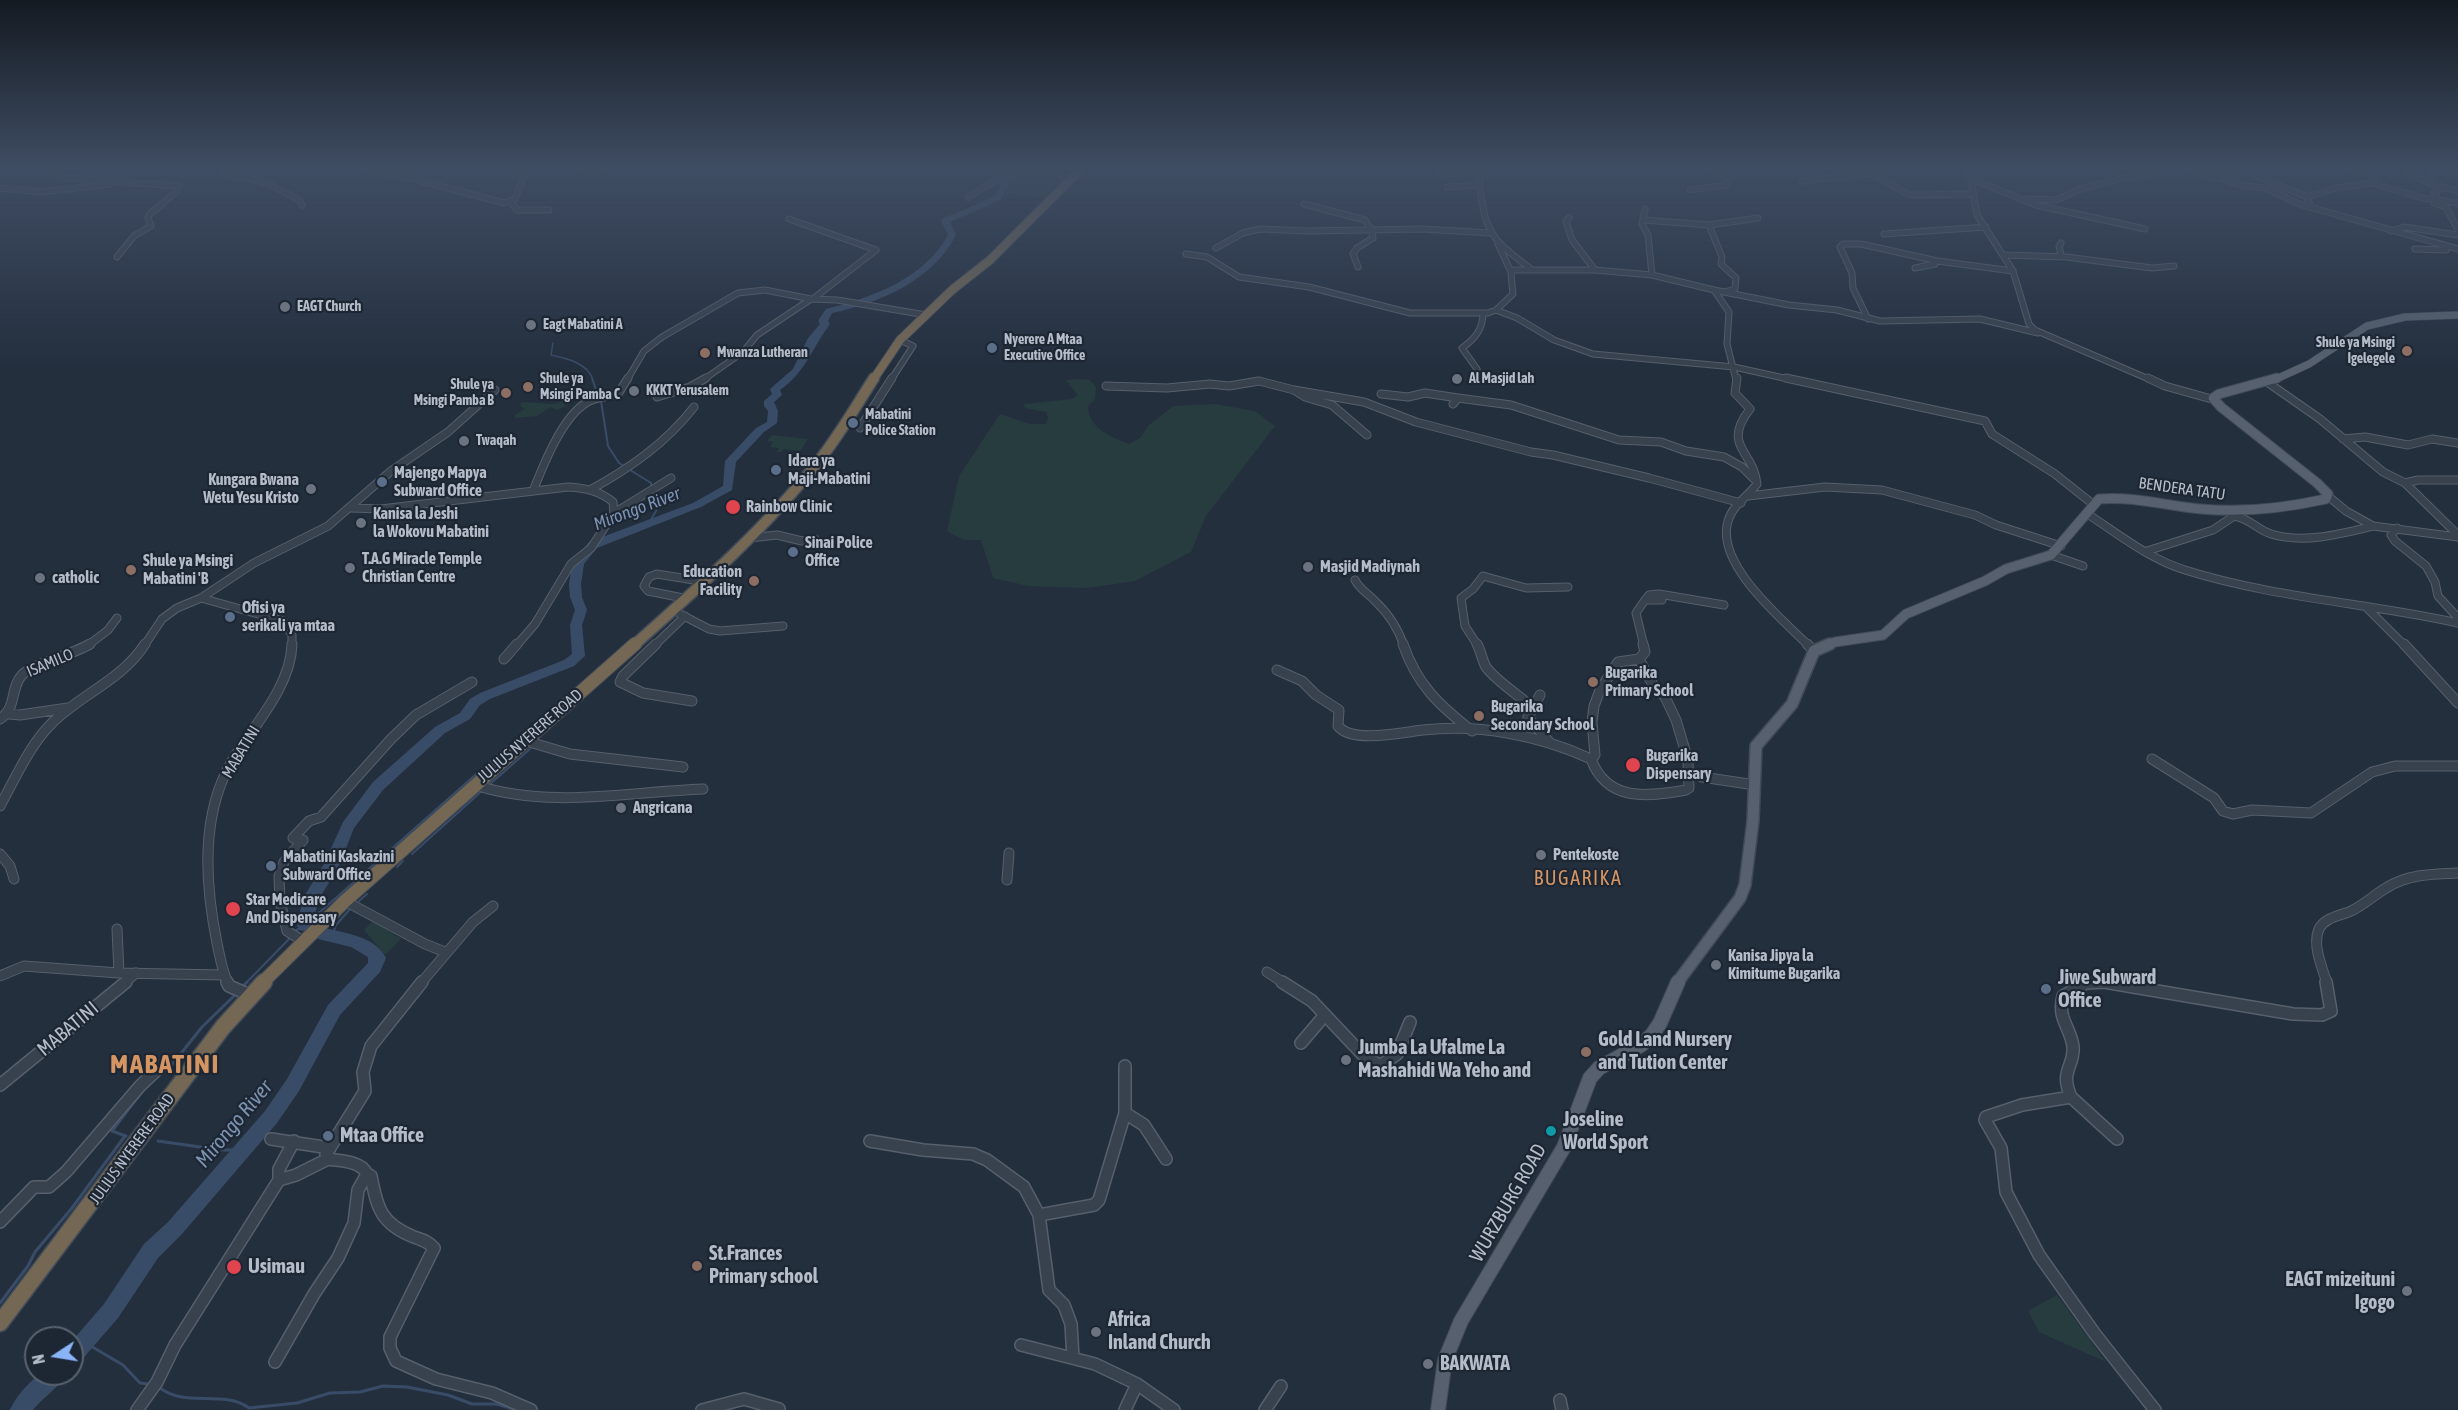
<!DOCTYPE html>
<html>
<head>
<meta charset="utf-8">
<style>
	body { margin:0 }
	#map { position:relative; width:2458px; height:1410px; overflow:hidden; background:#242f3e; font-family:"Asap Condensed",sans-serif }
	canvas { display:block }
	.north { position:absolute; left:24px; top:1326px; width:60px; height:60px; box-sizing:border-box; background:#1d2633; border:2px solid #59626f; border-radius:50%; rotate:258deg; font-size:16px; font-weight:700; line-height:24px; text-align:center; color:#b4bcc9 }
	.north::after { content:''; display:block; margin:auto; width:21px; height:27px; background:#8ab4f8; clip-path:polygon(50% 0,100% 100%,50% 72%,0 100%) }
</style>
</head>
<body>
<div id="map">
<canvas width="2458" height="1410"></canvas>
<div class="north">N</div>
</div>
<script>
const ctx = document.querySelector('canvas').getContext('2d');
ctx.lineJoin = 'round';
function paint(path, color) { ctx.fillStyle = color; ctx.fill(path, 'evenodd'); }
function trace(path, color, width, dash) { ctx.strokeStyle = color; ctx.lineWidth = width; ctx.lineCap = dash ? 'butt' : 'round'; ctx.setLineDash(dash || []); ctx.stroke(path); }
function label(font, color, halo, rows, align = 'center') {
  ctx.font = font + ' "Asap Condensed",sans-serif'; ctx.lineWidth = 4.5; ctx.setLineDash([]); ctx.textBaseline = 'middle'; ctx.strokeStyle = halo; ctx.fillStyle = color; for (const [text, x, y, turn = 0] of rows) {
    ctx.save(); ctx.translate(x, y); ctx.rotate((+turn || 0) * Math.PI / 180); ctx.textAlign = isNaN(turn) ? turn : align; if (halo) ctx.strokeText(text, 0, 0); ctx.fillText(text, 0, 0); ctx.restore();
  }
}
paint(new Path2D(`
	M1027 171H1042L1035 177 1060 181 1044 198 1004 193 1009 181Z
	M1078 379 1090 380 1096 387 1095 399 1088 406C1088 428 1111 437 1129 444L1140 438 1148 426 1173 406 1214 404 1255 411 1275 426 1206 516 1191 552 1135 581 1088 588 1028 586 993 578 981 540H964L947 531 959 476 1000 414 1030 424H1046L1048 418 1046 412 1025 408 1024 404 1072 399 1078 395 1066 380Z
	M564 401 569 404 557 410 551 407 537 416 515 418V415L525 409 520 406 522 402 553 404Z
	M772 435 808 439 800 451 784 449 781 452H776L779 448 770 447 773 442 767 441Z
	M373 921 401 939 385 955 364 930Z
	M2057 1295 2106 1362 2039 1332 2028 1311Z`), '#263c3f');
trace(new Path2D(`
	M553 343 551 355C566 358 588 363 593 380`), '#394c67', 1.5);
trace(new Path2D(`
	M592 378 598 396
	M601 401 608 446 619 463 651 483V487
	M649 523 659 506 652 492
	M489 785 530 749
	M412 854 483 790
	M397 867 403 861
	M359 901 367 894
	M305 919 320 912 509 745
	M294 933 304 923
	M332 936 336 925 351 908
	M246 983 290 938`), '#394c67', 2);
trace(new Path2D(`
	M244 985 247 982
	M164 1070 171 1066 202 1027 234 996
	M126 1136 112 1131 141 1093
	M158 1141 221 1150H240
	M0 1303 28 1266 35 1252 72 1208 125 1136
	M84 1342 123 1365 140 1383 148 1384
	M160 1388C186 1408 223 1389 249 1408L297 1403 330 1393 360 1392 383 1386 407 1387 448 1395 472 1404H497L516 1410`), '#394c67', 3);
paint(new Path2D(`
	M1017 169H1027L1009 182 1001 200 950 222 956 235C933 280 880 303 832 313L828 321 830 324C812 348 806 372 780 390L782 395 774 402 778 411 777 423 764 432 736 462 732 490 701 507 597 548 584 564 581 584 582 597 587 610 582 625 585 656 574 666 490 699 480 705 470 719 445 733 383 790 354 828 339 866 319 899 311 930 305 931 299 930 297 925 303 898 324 864 343 822 373 782 435 727 460 713 470 699 480 693 564 660 572 654 570 625 575 610 570 597 569 584 572 564 589 542 693 503 723 486 725 461 756 428 767 422 768 411 764 406V401L772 394 770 389 793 369 808 338 820 324 818 321 826 309C871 298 924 279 948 235L941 221 942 219 995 196 1003 179Z
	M324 928C345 933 375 936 386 958L380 972 340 1015 299 1091 277 1123 182 1234 158 1258 118 1318 79 1363 72 1366V1341L104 1304 144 1244 168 1222 265 1111 287 1079 328 1005 368 963V957L351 947 318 939 316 934 318 929Z
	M40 1374H66C61 1386 42 1398 33 1410H10C16 1396 28 1383 40 1374Z`), '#394c67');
const minorFar3 = new Path2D(`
	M53 169 54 172 66 178 179 186 177 191 150 214 148 218 151 226 134 236 117 257
	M225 169 224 171 228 174 268 183 300 201 302 205
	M365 169 399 175 504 203 515 199 523 178 533 169
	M580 169 596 172 604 169
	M1052 169 1068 181
	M1480 169C1478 180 1480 191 1482 202 1487 239 1504 248 1531 269
	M1966 169 1971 180 1977 215 2013 271 2029 324 2035 330 2151 380
	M2187 169 2245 186 2266 188 2299 204 2458 249
	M2219 169 2235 179
	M2350 169 2370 174 2379 184
	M2407 173 2442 188 2434 192 2438 200
	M1440 174 1479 172
	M2257 176 2307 197
	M1972 179 2036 205 2145 229
	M1802 181 1871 173 1909 195 1974 194
	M2430 182 2434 169
	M2439 186 2458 191
	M1447 187 1480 185
	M0 188 42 192 110 184
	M1690 190 1727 185 1729 179 1714 169
	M968 197 1015 169
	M2027 199 2056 200 2083 188 2126 177 2152 174 2148 169
	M511 202 517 210H549
	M2434 203 2446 207 2458 230
	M1304 204 1365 220 1369 228
	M2310 205 2307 197 2335 188 2372 183 2422 198 2458 203
	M1645 209 1642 224 1648 235 1652 275
	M1569 218 1566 221 1572 240 1595 270
	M789 219 876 250 814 298
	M1643 220 1709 225 1758 218
	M1709 225 1722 257 1721 264 1736 278 1735 289 1725 292
	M2391 231 2404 227 2458 235
	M1884 234 1986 227
	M1498 244 1511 272
	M1216 248 1243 233 1260 229 1306 231 1423 229 1489 233
	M2415 249 2446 250
	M1186 254 1207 257 1239 277 1309 287 1410 313H1488L1496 310 1513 294 1511 275 1513 270H1595L1652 275 1714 290 1789 305 1837 310 1880 321 1980 319 2038 333
	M2004 255 2066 257 2152 268 2174 266
	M2059 256 2061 255 2059 246 2061 243
	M1358 267 1353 254 1357 248 1373 238 1371 228
	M1915 268 1935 264
	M1714 290 1729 312 1727 344 1736 380
	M1496 310 1517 318 1554 340 1593 354 1734 367 1793 380
	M1868 319 1853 288 1852 273 1840 247 1843 244H1861L1937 261 2013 271
	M1477 369 1462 348C1475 339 1483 329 1483 313
	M627 380 644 351 662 337 738 293 765 290 811 299
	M703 380 743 352 757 335 811 299 837 300 926 315
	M891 380 913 346 900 340`);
const minorFar2 = new Path2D(`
	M1737 378 1735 393 1750 409C1721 446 1754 451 1757 484 1748 496 1732 506 1728 521 1715 564 1781 618 1809 646
	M1786 378 1985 421 1992 434 2055 474 2094 505
	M2148 378 2165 386 2215 400
	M2267 382 2320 419 2383 472 2405 483
	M1106 386 1167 388 1210 384 1229 386 1259 381 1294 390 1305 397 1332 405 1367 435
	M1294 390 1364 402 1416 422 1531 452 1553 455 1649 478 1741 503
	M1381 394 1408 397 1425 393 1458 398
	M657 397 690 387 706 378
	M1453 404 1458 398 1511 405 1619 440 1661 442 1686 451 1724 457 1742 467 1754 479
	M860 428 892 378
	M2343 439 2365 437 2408 445 2432 439 2458 443
	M2458 480H2418L2405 483 2458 535
	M590 490C630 468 666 443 694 407
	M533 491C543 466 562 417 586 403 595 397 608 397 618 394L628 378
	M1748 496 1825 487 1882 490 1975 515 1996 525 2061 546
	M2328 496 2346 511 2373 526 2458 537
	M351 508 381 509 568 487C585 488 600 491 613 502L614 513 591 548 571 564 535 624 516 646
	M614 513 671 478
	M2086 513C2117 533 2149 559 2185 570 2274 598 2367 603 2458 623
	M2397 528 2391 535 2395 541 2426 566 2435 582 2438 596 2458 618
	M750 538 777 535 802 541 815 539
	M2147 551 2213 530 2234 516C2249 518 2258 530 2271 534 2304 544 2341 534 2373 526
	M2051 555 2083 566
	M1355 580C1360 590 1368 593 1375 601 1389 614 1398 628 1404 646
	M201 598 283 621 292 635V646
	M688 599 648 591 644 586 649 577 657 574 706 582
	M1645 600 1649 595 1659 594 1724 605
	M2368 609 2405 646
	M680 614 709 629 720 631 783 626
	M87 646 108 630 117 618
	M144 646 162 619 177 608 201 598 254 563 328 526 391 471 448 432 495 390
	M654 646 685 616
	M1478 646 1465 626 1461 598 1473 589 1483 576 1526 588 1568 587
	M1644 646 1636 613 1645 600H1662`);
const minorFar1 = new Path2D(`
	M656 644 623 676 620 682 643 693 692 701
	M1403 644C1417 685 1439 705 1472 731
	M1477 644C1481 651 1482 660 1486 667 1496 681 1519 695 1533 708
	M1807 644 1814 651
	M2404 644 2458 703
	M504 659 517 644
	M1639 659 1645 652 1643 644
	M1639 659 1653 685 1665 697 1676 720 1688 760 1689 788 1686 790C1647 797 1607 802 1591 759L1595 755 1592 722 1594 706 1600 690 1618 662Z
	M1277 670 1302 681 1316 695 1339 710 1338 726C1352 744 1404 732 1423 730 1480 724 1539 735 1591 759
	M1540 695 1528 717 1551 744
	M9 714 20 715 68 708
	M0 719C17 708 10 688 22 675 32 664 74 654 90 644
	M526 741 570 754 683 767
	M2152 759 2214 798 2223 811 2233 814 2252 810 2311 813 2372 772 2395 766H2458
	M1689 772 1702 777 1755 785
	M475 785C550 809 626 792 703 789
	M0 806C15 779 29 746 51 724 81 694 122 680 145 644
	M0 854 10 866 14 879
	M1007 880 1009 853
	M345 901 425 944 445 952
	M117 929 119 973
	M303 941 287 931 280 901 279 876 284 862 303 840 293 838 309 821 321 817 391 739 416 715 472 682
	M1267 972 1284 983
	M0 976 24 966 119 973 224 975
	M124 983 136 973
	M228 983C222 971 220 957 217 943 205 884 200 815 232 761 253 726 291 687 292 644
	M421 983 473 922 493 906
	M2086 983H2110
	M2327 983C2322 967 2312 945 2319 929 2325 917 2340 916 2351 911 2364 905 2374 895 2386 888 2408 874 2433 874 2458 873`);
const minor = new Path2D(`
	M227 982 229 986 250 995
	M1282 982 1312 1001 1362 1054 1380 1066 1397 1054 1410 1022
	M1301 1043 1324 1016
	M0 1085 126 982
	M2071 1097 2117 1139
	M1125 1113 1144 1125 1166 1159
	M271 1139 330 1148
	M870 1141 923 1150 973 1154 987 1160 1024 1187 1039 1215 1049 1290 1064 1305 1071 1324 1073 1358
	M367 1174 371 1176C377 1208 381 1224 414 1237 422 1240 428 1241 434 1248L390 1337V1348L396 1361 436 1379 492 1393 531 1410
	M279 1180V1169L294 1141
	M1039 1215 1094 1205 1099 1200 1125 1113V1066
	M0 1222 34 1187H49L66 1172 140 1086 161 1066
	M1021 1345 1095 1364 1137 1384 1125 1410
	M275 1362 314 1294 338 1258 354 1223 358 1190 367 1174C361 1161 341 1161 328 1159L326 1154 365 1091 363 1072 371 1046 422 982
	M1137 1384 1174 1410
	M1560 1400 1562 1410
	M137 1410 157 1382 175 1345 279 1180 296 1175 328 1159
	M702 1410 744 1399 779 1409
	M1265 1410 1281 1386
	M2155 1410 2095 1334 2039 1255 2006 1192 2001 1148 1985 1120 1986 1117 2022 1105 2071 1097C2059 1070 2075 1067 2073 1046 2070 1026 2057 1019 2063 996L2086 983 2104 982 2293 1014 2322 1015 2331 1011 2326 982`);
const majorFar3 = new Path2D(`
	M2274 380 2309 364 2367 326 2405 317 2458 315`);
const majorFar2 = new Path2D(`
	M1826 646 1835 642 1883 635 1906 614 1985 581 2006 569 2051 555 2099 499C2134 496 2167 506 2201 509 2243 513 2285 508 2326 499L2328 494 2317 483 2221 407 2213 398 2219 394 2277 378`);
const majorFar1 = new Path2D(`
	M1677 983 1740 898 1745 885 1753 821 1756 746 1792 704 1814 651 1830 644`);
const major = new Path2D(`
	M1438 1410 1445 1360 1461 1321 1564 1147 1590 1078 1599 1068 1641 1045 1652 1035 1660 1023 1678 982`);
const highwayFar3 = new Path2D(`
	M873 380 900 340 952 290 990 260 1081 169`);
const highwayFar2 = new Path2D(`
	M633 646C698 588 764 530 818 462 839 436 856 406 874 378`);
const highwayFar1 = new Path2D(`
	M262 983 345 901 635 644`);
const highway = new Path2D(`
	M0 1323 223 1027 264 982`);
trace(minorFar3, '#565f6c', 7);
trace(minorFar2, '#565f6c', 9);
trace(minorFar1, '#565f6c', 11);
trace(minor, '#565f6c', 14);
trace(majorFar3, '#414a57', 8);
trace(majorFar2, '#414a57', 11);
trace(majorFar1, '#414a57', 14);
trace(major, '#414a57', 16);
trace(highwayFar3, '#434c59', 10);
trace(highwayFar2, '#434c59', 13);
trace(highwayFar1, '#434c59', 15);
trace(highway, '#434c59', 19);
trace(minorFar3, '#38414e', 5);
trace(minorFar2, '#38414e', 7);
trace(minorFar1, '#38414e', 9);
trace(minor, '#38414e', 11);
trace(majorFar3, '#56606e', 7);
trace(majorFar2, '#56606e', 9);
trace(majorFar1, '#56606e', 11);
trace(major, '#56606e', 14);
trace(highwayFar3, '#746855', 8);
trace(highwayFar2, '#746855', 10);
trace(highwayFar1, '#746855', 13);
trace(highway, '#746855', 16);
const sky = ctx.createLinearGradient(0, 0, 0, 367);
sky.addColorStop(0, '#141a22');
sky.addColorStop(0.46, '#3f4d63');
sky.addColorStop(1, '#3f4d6300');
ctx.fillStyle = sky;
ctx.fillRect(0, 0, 2458, 367);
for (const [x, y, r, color] of [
	[285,307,6,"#6b7280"],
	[531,325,6,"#6b7280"],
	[992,348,6,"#5c6f8a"],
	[2407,351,6,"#8d6e63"],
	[705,353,6,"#8d6e63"],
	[1457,379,6,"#6b7280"],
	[528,387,6,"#8d6e63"],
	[634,391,6,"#6b7280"],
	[506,393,6,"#8d6e63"],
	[853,423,6,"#5c6f8a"],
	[464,441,6,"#6b7280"],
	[776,470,6,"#5c6f8a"],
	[382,482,6,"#5c6f8a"],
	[311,489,6,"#6b7280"],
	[733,507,8,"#e0444e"],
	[361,523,6,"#6b7280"],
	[793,552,6,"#5c6f8a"],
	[1308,567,6,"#6b7280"],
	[350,568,6,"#6b7280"],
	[131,570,6,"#8d6e63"],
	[40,578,6,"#6b7280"],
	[754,581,6,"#8d6e63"],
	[230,617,6,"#5c6f8a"],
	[1593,682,6,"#8d6e63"],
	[1479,716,6,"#8d6e63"],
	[1633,765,8,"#e0444e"],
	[621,808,6,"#6b7280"],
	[1541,855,6,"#6b7280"],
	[271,866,6,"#5c6f8a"],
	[233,909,8,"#e0444e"],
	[1716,965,6,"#6b7280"],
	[2046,989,6,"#5c6f8a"],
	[1586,1052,6,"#8d6e63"],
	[1346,1060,6,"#6b7280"],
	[1551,1131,6,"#0f9aa8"],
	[328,1136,6,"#5c6f8a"],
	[697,1266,6,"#8d6e63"],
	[234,1267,8,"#e0444e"],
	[2407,1291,6,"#6b7280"],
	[1096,1332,6,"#6b7280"],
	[1428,1364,6,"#6b7280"]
]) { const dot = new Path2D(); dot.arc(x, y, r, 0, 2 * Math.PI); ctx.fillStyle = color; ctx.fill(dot); trace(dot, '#1d2633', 2); }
label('bold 14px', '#b4bcc9', '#1d2633', [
	["EAGT Church",297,307],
	["Eagt Mabatini A",543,325],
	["Nyerere A Mtaa",1004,340],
	["Executive Office",1004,356],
	["Shule ya Msingi",2395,343,"right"],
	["Igelegele",2395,359,"right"],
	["Mwanza Lutheran",717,353],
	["Shule ya",540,379],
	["Msingi Pamba C",540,395],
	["Al Masjid lah",1469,379],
	["Shule ya",494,385,"right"],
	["Msingi Pamba B",494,401,"right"],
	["KKKT Yerusalem",646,391],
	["Mabatini",865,415],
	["Police Station",865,431],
	["Twaqah",476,441]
], 'left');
label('bold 16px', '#b4bcc9', '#1d2633', [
	["Idara ya",788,461],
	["Maji-Mabatini",788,479],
	["Majengo Mapya",394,473],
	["Subward Office",394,491],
	["Kungara Bwana",299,480,"right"],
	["Wetu Yesu Kristo",299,498,"right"],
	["Rainbow Clinic",746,507],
	["Kanisa la Jeshi",373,514],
	["la Wokovu Mabatini",373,532],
	["Sinai Police",805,543],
	["Office",805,561],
	["T.A.G Miracle Temple",362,559],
	["Christian Centre",362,577],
	["Shule ya Msingi",143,561],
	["Mabatini 'B",143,579],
	["Masjid Madiynah",1320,567],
	["Education",742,572,"right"],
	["Facility",742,590,"right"],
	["catholic",52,578],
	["Ofisi ya",242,608],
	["serikali ya mtaa",242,626],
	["Bugarika",1605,673],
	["Primary School",1605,691],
	["Bugarika",1491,707],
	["Secondary School",1491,725],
	["Bugarika",1646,756],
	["Dispensary",1646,774],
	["Angricana",633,808],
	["Pentekoste",1553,855],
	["Mabatini Kaskazini",283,857],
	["Subward Office",283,875],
	["Star Medicare",246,900],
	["And Dispensary",246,918],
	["Kanisa Jipya la",1728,956],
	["Kimitume Bugarika",1728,974]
], 'left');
label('16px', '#b4bcc9', '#1d2633', [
	["BENDERA TATU",2182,489,8],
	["ISAMILO",50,663,-23],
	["JULIUS NYERERE ROAD",530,736,-41],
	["MABATINI",241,752,-59],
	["JULIUS NYERERE ROAD",132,1149,-54]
]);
label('italic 18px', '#7c92b1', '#1d2633', [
	["Mirongo River",637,509,-21]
]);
ctx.letterSpacing = '1.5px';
label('20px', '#d59563', '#1d2633', [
	["BUGARIKA",1578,879]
]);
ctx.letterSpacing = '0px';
label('bold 20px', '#b4bcc9', '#1d2633', [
	["Jiwe Subward",2058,978],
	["Office",2058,1001],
	["Gold Land Nursery",1598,1040],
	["and Tution Center",1598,1063],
	["Jumba La Ufalme La",1358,1048],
	["Mashahidi Wa Yeho and",1358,1071],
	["Joseline",1563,1120],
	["World Sport",1563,1143],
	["Mtaa Office",340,1136],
	["St.Frances",709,1254],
	["Primary school",709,1277],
	["Usimau",248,1267],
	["EAGT mizeituni",2395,1280,"right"],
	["Igogo",2395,1303,"right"],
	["Africa",1108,1320],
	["Inland Church",1108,1343],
	["BAKWATA",1440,1364]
], 'left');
label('20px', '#b4bcc9', '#1d2633', [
	["MABATINI",68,1029,-40],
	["WURZBURG ROAD",1508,1203,-60]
]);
label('italic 21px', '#7c92b1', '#1d2633', [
	["Mirongo River",234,1124,-50]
]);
ctx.letterSpacing = '1.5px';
label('bold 27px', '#d59563', '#1d2633', [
	["MABATINI",165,1064]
]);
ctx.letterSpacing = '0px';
</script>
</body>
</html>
